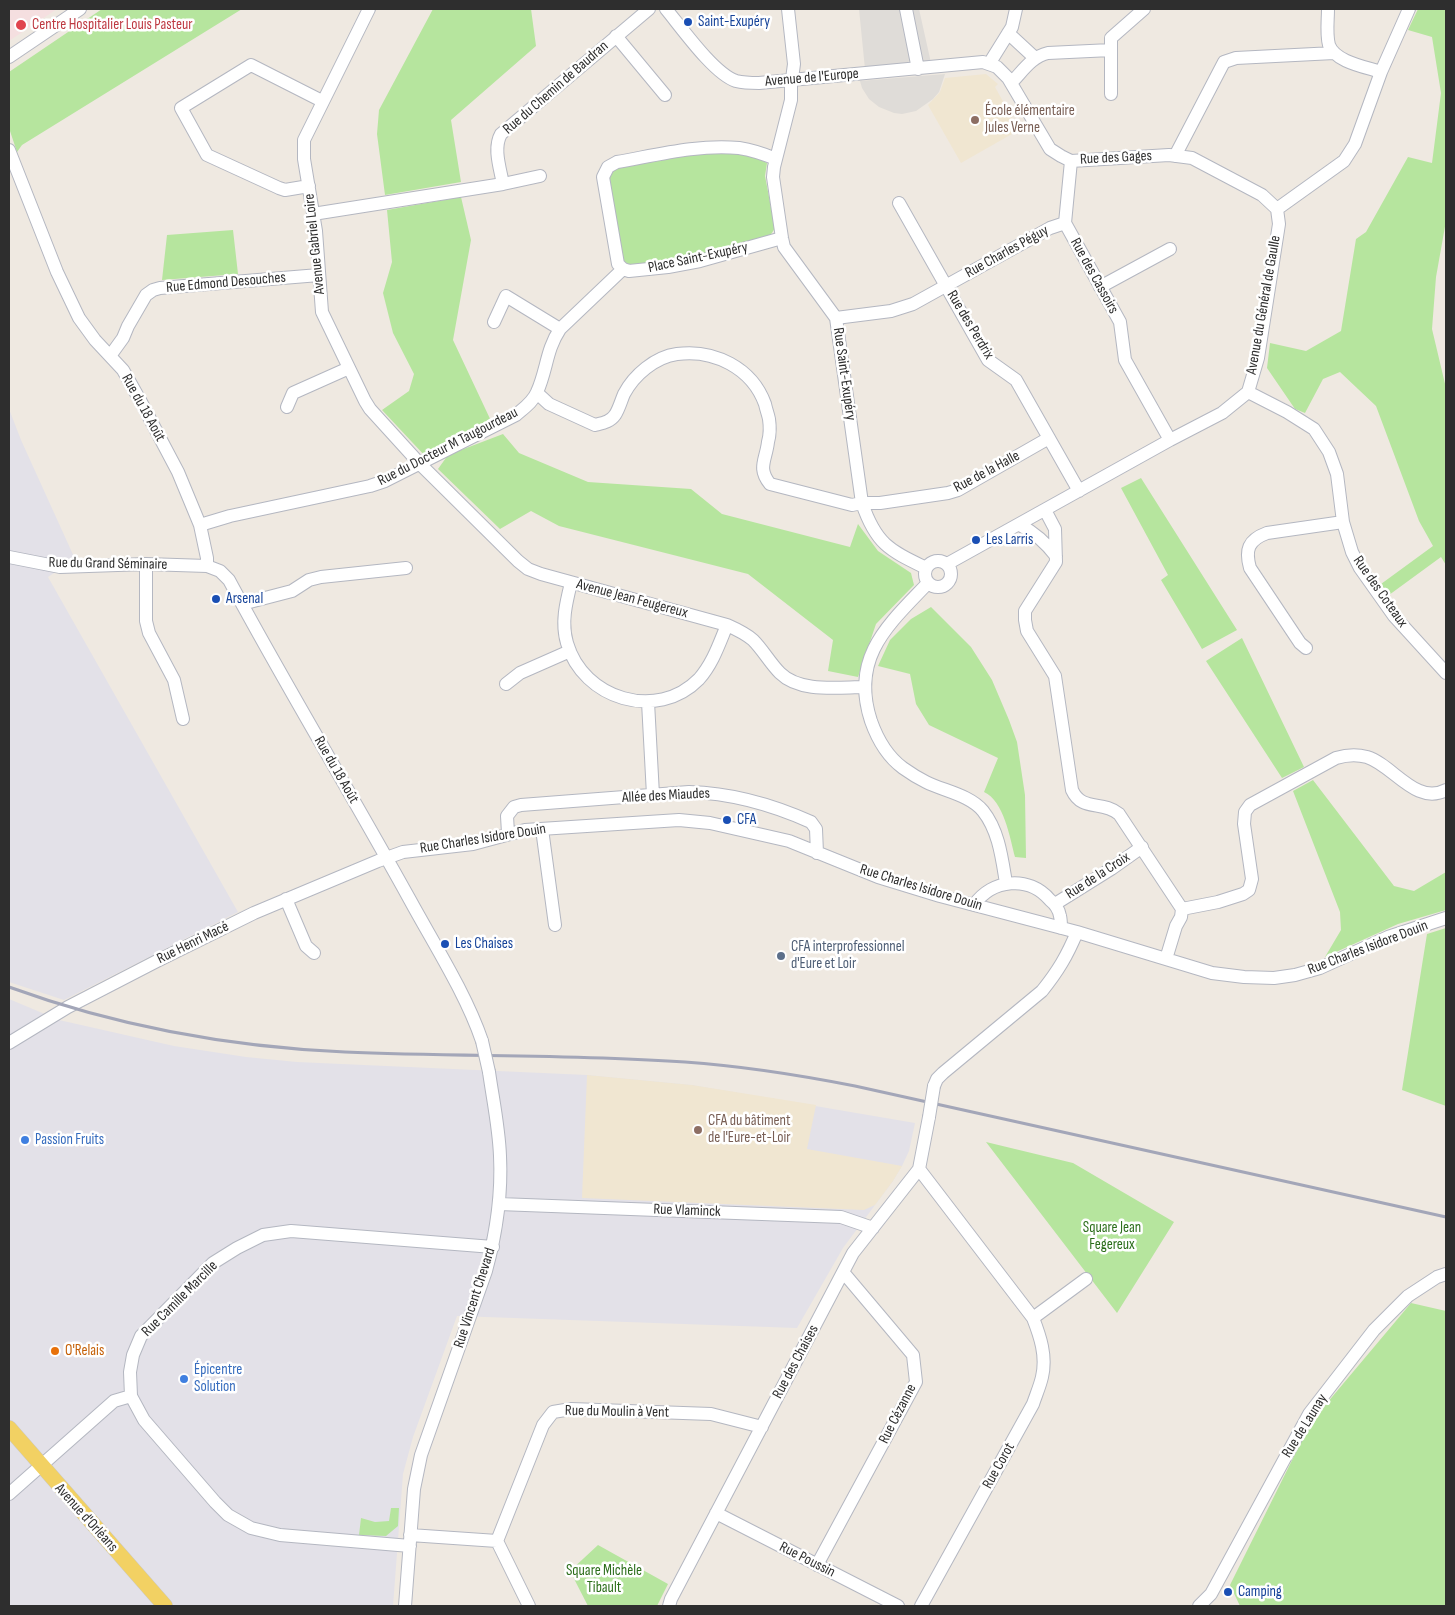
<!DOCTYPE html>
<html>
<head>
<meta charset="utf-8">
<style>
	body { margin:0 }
	#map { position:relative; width:1455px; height:1615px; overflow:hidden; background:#efe9e1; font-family:"Sofia Sans Condensed",sans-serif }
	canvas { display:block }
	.frame { position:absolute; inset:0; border:10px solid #2e2e2e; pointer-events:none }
</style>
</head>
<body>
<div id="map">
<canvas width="1455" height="1615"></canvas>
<div class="frame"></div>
</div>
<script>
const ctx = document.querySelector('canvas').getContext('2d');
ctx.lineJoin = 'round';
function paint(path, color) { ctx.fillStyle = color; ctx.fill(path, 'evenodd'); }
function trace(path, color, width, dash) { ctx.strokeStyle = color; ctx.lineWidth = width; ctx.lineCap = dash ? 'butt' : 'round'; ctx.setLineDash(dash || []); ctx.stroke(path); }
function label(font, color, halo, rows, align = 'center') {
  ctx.font = font + ' "Sofia Sans Condensed",sans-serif'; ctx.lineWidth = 5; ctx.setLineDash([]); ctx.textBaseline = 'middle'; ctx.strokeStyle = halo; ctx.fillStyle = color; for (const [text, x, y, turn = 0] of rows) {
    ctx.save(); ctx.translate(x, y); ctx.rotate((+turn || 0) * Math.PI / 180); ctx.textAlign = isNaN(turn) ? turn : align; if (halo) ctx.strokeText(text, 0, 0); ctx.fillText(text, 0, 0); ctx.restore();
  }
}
paint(new Path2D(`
	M9 409 21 440 75 559 48 577 238 912 64 1000 9 982Z
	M9 999 59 1020 174 1046 246 1057 297 1062 587 1075 692 1085 915 1123 909 1151 902 1166 893 1181 843 1248 797 1328 457 1316 413 1437 403 1474 393 1606H9Z`), '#e3e1e8');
paint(new Path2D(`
	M986 74 998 84 995 87 1019 130 961 163 928 105 940 92 945 78Z
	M587 1075 692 1085 816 1105 807 1149 902 1166 893 1181 875 1205 864 1210 582 1198Z`), '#f0e6d1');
paint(new Path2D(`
	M9 9H57L9 41Z`), '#f5dfe0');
paint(new Path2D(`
	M102 9H242L22 145 17 152 9 128V72Z
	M433 9H531L536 46 451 120 461 182 385 195 377 134 379 110Z
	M1418 9H1446V221L1436 277 1432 329 1446 388V565L1441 557 1389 595 1381 584 1433 546 1419 521 1376 406 1340 372 1323 379 1305 413 1295 409 1267 368 1270 343 1306 351 1341 331 1356 239 1366 232 1408 157 1432 163 1441 93 1432 37 1408 30Z
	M706 152 748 153 767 163 765 176 775 228 770 236 703 255 631 266 622 260 607 184 612 170 624 166Z
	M461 197 471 240 453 340 492 423 426 457 382 410 409 391 414 374 393 333 383 293 392 262 387 210Z
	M233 230 238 274 162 280 167 235Z
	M503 434 519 453 588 482 691 489 722 514 850 547 858 524 878 551 911 573 914 585 876 624 858 677 828 671 833 640 748 574 559 526 531 511 500 529 438 469 448 455Z
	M1141 478 1237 630 1202 649 1161 580 1168 575 1121 488Z
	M931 607 971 647 992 680 1009 720 1017 742 1025 795 1026 858 1015 857C1010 838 1004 801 984 792L998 758 929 725 916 704 910 674 878 666 890 640 911 619Z
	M1242 638 1304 767 1282 778 1206 661Z
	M1313 780 1394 886 1414 891 1446 872V910L1398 924 1325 957 1341 930 1340 912 1293 791Z
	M1446 928V1106L1402 1090 1427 934Z
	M986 1142 1073 1163 1174 1222 1117 1313Z
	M1411 1303 1446 1311V1606H1240L1230 1585 1311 1422Z
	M391 1508H399L398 1526 386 1536 359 1535 361 1518 375 1522 389 1521Z
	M598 1545 668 1584 657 1606H588L570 1571Z`), '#b6e59e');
paint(new Path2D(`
	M859 9H919L931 63 865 69Z
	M945 74 939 92 933 99 916 111 902 114 894 113 879 107 869 99 862 88 860 81Z`), '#dfdcd8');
const minor = new Path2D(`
	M369 9 304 140V159L316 231 322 312 365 401 370 409 420 464 518 561 528 569 541 574 727 625C736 629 745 633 753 640 763 650 770 663 780 673 800 693 839 687 865 687
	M666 9C681 27 714 74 736 81 744 83 752 83 759 83L983 62 997 67 1008 78 1050 149 1061 156 1071 161 1169 155 1192 158 1262 195 1277 209
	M788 9 794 64 791 86V100L774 167 773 177 782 238 784 247 836 318 862 503C876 544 889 550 926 568
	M906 9 918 69
	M1328 9C1328 20 1326 34 1329 45 1335 62 1366 67 1381 72
	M1008 33 1035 58
	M616 36 665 95
	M1111 50V94
	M9 57 80 9
	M989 64 1012 27 1016 9
	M1011 83C1023 71 1031 57 1048 53L1111 50V38L1144 9
	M9 150 57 272 79 318 95 340 123 370 141 402 178 472 200 525 207 558V566L220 571 229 580C287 688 351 793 410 900 434 944 466 994 482 1041
	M1175 156 1224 62 1236 58 1334 53
	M776 159C764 154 752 150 739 148 699 144 657 155 617 162L608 167 603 177 618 264 623 269 629 271 668 267 700 261 782 238
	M1071 161 1065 223 1120 322 1125 360 1170 440
	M503 184 540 176
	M309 186 285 190 279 188 207 155 181 108 251 65 322 101
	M899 203 988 360 1016 380 1079 491
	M1277 209 1344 161 1355 144 1381 72 1409 9
	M313 214 503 184C500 168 493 148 501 134L649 9
	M1100 287 1170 249
	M836 318 891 311 913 304 1050 228 1065 223
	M494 322 506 296 560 329
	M110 356 123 338 128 326 146 295 153 290 160 288 319 275
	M1248 392 1287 412 1314 429 1329 452 1337 474 1343 522 1352 552 1360 568 1394 616 1446 673
	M537 393 549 404 595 425C603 423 610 422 615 415 619 409 621 401 624 394 634 375 655 357 677 354 714 349 752 368 765 404 766 409 768 414 769 419 770 426 770 435 768 442 766 460 757 468 770 484L852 505 862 503H880L948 493 958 490 1049 438
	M287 407 293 393 349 368
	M1045 510 1055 529 1056 562 1025 611V620L1027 631 1055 676 1072 790C1082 812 1102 800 1119 814L1182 909
	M200 525 230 516 370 486 385 481 516 415C524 408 533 402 537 392 547 370 546 350 560 329L623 269
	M1020 525C1035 533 1046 543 1056 556
	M9 557 60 567 146 564 207 566
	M925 574a13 13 0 1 1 26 0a13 13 0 1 1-26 0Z
	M146 564V621L149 633 174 680 183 719
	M947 564 1170 440 1222 413 1248 392 1258 358 1279 224 1277 209
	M571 583C566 603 561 623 567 643 583 699 657 722 699 679 713 663 719 644 727 625
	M928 583C888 625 850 657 871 721 877 738 888 757 903 768 910 773 918 778 926 782 944 791 970 795 983 811 999 831 1002 859 1006 883
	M242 604 292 591 309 580 321 577 406 568
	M1306 648 1300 643 1250 568C1245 550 1248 540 1267 533L1343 522
	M506 684 520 673 570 651
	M648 702 653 795
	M542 829 555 925
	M508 833 507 816 514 807 521 805 689 792C731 793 773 805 811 822L816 829 817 853
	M286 899 306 946 314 953
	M1055 904 1111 869 1142 847
	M974 905C992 879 1029 875 1050 900 1055 904 1059 910 1060 916 1061 920 1061 924 1061 928
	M1182 909 1218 902 1243 894 1249 890 1252 879 1244 824 1245 812 1250 805 1336 758C1346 755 1356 754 1367 757 1393 765 1416 806 1446 790
	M1166 959 1176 926 1181 917 1182 909
	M9 1043 68 1007 157 961 254 913 378 861 403 852 473 844 525 830 679 820 710 823 789 841 878 877 940 896 1077 932 1212 973 1244 977 1274 978 1295 975 1320 968 1388 937 1446 918
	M934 1086 937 1079 943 1073 1042 991C1058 971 1067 956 1077 932
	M919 1169 1033 1318C1040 1336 1047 1356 1042 1377 1040 1386 1036 1395 1033 1404L921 1606
	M499 1204 841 1217 873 1228
	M1033 1318 1086 1279
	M9 1494 114 1401 131 1396
	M716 1513 898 1606
	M410 1535 497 1541 529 1606
	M497 1541 543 1425 553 1412 571 1409 711 1414 762 1427
	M410 1546 280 1535 251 1528 228 1515 215 1502 144 1420 131 1396 130 1372 133 1355 141 1336 213 1263 237 1248 263 1235 291 1231 493 1247
	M817 1565 916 1382 913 1355 843 1272
	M405 1606 414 1489 421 1455 486 1271C496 1234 502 1195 500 1156 499 1128 493 1100 489 1072
	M669 1606 671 1599 853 1253 919 1169 929 1117
	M1199 1606 1211 1594 1309 1414 1374 1330 1408 1296 1437 1277 1446 1274`);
const major = new Path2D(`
	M9 1428 165 1606`);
trace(minor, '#b4b7c1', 14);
trace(major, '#c9c9c9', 16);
trace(minor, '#fff', 12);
trace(major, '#f2d163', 15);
trace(new Path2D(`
	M9 987C116 1026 231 1047 345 1052 458 1057 572 1054 685 1062 742 1066 799 1075 855 1086L1446 1217`), '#a3a6b8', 3);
const minorBridge = new Path2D(`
	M482 1041 489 1072
	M929 1117 934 1086`);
trace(minorBridge, '#b4b7c1', 14, []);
trace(minorBridge, '#fff', 12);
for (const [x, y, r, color] of [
	[688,22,5,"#1a4fb4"],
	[21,25,6,"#e0444e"],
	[975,120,5,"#8d6e63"],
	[976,540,5,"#1a4fb4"],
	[216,599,5,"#1a4fb4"],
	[727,820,5,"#1a4fb4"],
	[445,944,5,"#1a4fb4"],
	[781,956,5,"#5c6f8a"],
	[698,1130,5,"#8d6e63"],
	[25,1140,5,"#3f7fe0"],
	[55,1351,5,"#e8710a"],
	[184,1379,5,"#3f7fe0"],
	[1228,1592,5,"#1a4fb4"]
]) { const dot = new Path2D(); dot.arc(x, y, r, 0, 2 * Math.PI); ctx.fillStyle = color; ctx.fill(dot); trace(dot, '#fff', 2); }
label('15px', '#164399', '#fff', [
	["Saint-Exupéry",698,22],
	["Les Larris",986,540],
	["Arsenal",226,599],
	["CFA",737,820],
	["Les Chaises",455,944],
	["Camping",1238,1592]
], 'left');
label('15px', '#be3a42', '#fff', [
	["Centre Hospitalier Louis Pasteur",32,25]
], 'left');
label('15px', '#2e2e2e', '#fff', [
	["Avenue de l'Europe",812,78,-5],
	["Rue du Chemin de Baudran",556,88,-41],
	["Rue des Gages",1116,158,-3],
	["Avenue Gabriel Loire",315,244,-96],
	["Rue Charles Péguy",1007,252,-29],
	["Place Saint-Exupéry",698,258,-12],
	["Rue des Cassoirs",1094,276,61],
	["Rue Edmond Desouches",226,283,-5],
	["Avenue du Général de Gaulle",1264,305,-80],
	["Rue des Perdrix",970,325,59],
	["Rue Saint-Exupéry",844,374,82],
	["Rue du 18 Août",143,408,61],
	["Rue du Docteur M Taugourdeau",448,447,-27],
	["Rue de la Halle",987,472,-28],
	["Rue du Grand Séminaire",108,564,1],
	["Rue des Coteaux",1380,592,55],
	["Avenue Jean Feugereux",632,599,15],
	["Rue du 18 Août",336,770,60],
	["Allée des Miaudes",666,796,-3],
	["Rue Charles Isidore Douin",483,839,-9],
	["Rue de la Croix",1098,876,-33],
	["Rue Charles Isidore Douin",921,888,17],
	["Rue Henri Macé",193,943,-26],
	["Rue Charles Isidore Douin",1368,948,-21],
	["Rue Vlaminck",687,1211,2],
	["Rue Vincent Chevard",475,1298,-72],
	["Rue Camille Marcille",180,1299,-45],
	["Rue des Chaises",796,1362,-62],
	["Rue du Moulin à Vent",617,1412,1],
	["Rue Cézanne",898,1414,-63],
	["Rue de Launay",1305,1426,-58],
	["Rue Corot",999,1466,-61],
	["Avenue d'Orléans",86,1518,48],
	["Rue Poussin",807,1560,27]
]);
label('15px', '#785e54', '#fff', [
	["École élémentaire",985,111],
	["Jules Verne",985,128],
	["CFA du bâtiment",708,1121],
	["de l'Eure-et-Loir",708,1138]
], 'left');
label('15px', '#4e5e75', '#fff', [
	["CFA interprofessionnel",791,947],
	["d'Eure et Loir",791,964]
], 'left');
label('15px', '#366cbe', '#fff', [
	["Passion Fruits",35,1140],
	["Épicentre",194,1370],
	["Solution",194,1387]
], 'left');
label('15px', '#2c6e1b', '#fff', [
	["Square Jean",1112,1228],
	["Fegereux",1112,1245],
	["Square Michèle",604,1571],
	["Tibault",604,1588]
]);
label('15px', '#c56008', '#fff', [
	["O'Relais",65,1351]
], 'left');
</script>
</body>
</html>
